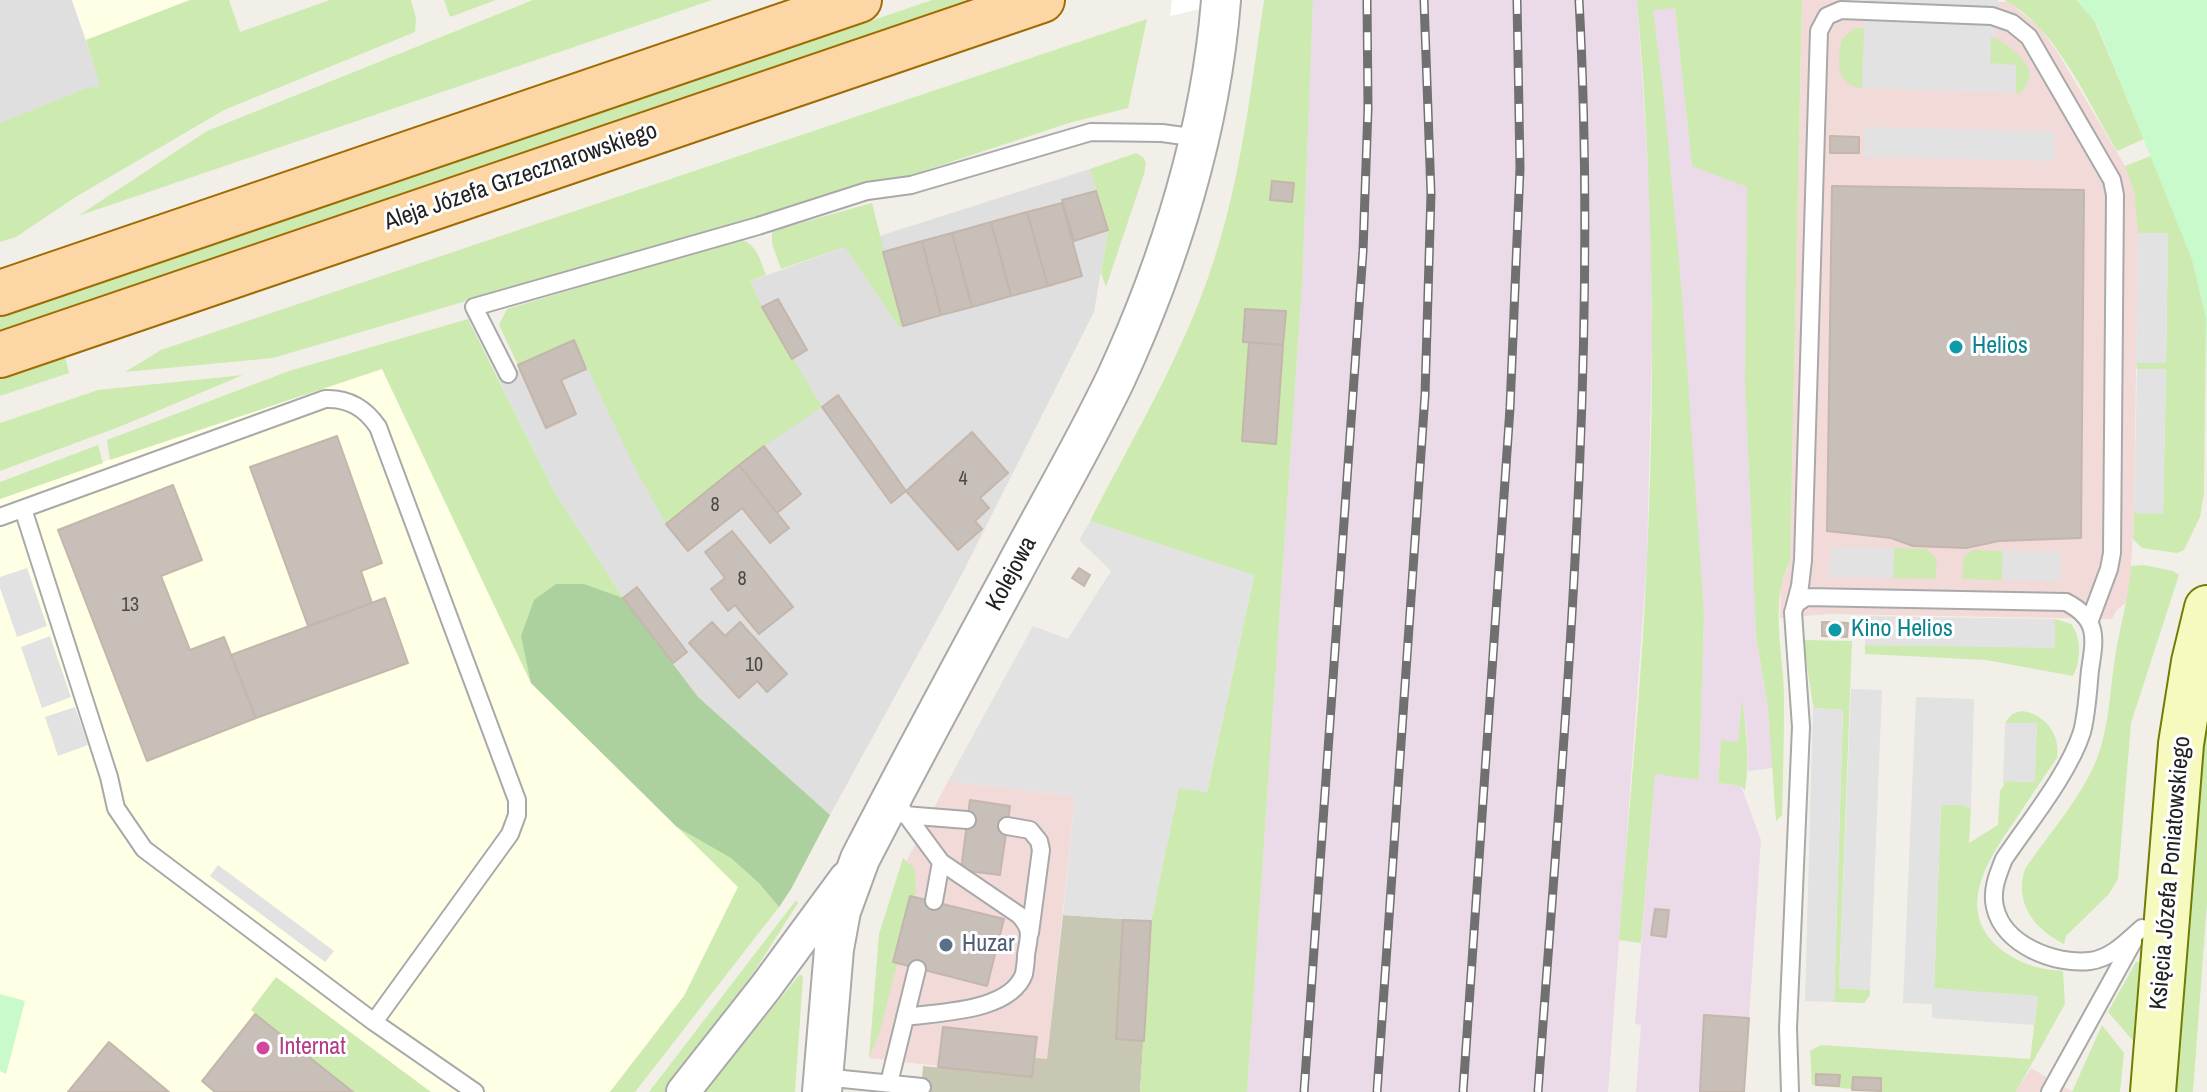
<!DOCTYPE html>
<html>
<head>
<meta charset="utf-8">
<style>
	body { margin:0 }
	canvas { display:block; background:#f2efe9 }
</style>
</head>
<body>
<canvas width="2207" height="1092"></canvas>
<script>
const ctx = document.querySelector('canvas').getContext('2d');
ctx.lineJoin = 'round';
function paint(path, color) { ctx.fillStyle = color; ctx.fill(path, 'evenodd'); }
function trace(path, color, width, dash) { ctx.strokeStyle = color; ctx.lineWidth = width; ctx.lineCap = dash ? 'butt' : 'round'; ctx.setLineDash(dash || []); ctx.stroke(path); }
function label(font, color, halo, rows, align = 'center') {
  ctx.font = font + ' "Archivo Narrow",sans-serif'; ctx.lineWidth = 6; ctx.setLineDash([]); ctx.textBaseline = 'middle'; ctx.strokeStyle = halo; ctx.fillStyle = color; for (const [text, x, y, turn = 0] of rows) {
    ctx.save(); ctx.translate(x, y); ctx.rotate((+turn || 0) * Math.PI / 180); ctx.textAlign = isNaN(turn) ? turn : align; if (halo) ctx.strokeText(text, 0, 0); ctx.fillText(text, 0, 0); ctx.restore();
  }
}
paint(new Path2D(`
	M0 0H72L112 119 0 218Z
	M1090 169 1108 230 1094 312 961 576 830 815 698 697 623 598 555 493 498 378 576 344 845 247Z`), '#e0dfdf');
paint(new Path2D(`
	M1802 0 2009 2 2040 28 2058 53 2125 166 2134 192 2138 233 2134 513 2129 600 2116 611 2112 619 1829 614 1780 618 1781 584 1790 561Z
	M948 781 1075 796 1047 1059 1032 1077 869 1058 907 860Z
	M2031 1068 2073 1092H2016Z`), '#f2dad9');
paint(new Path2D(`
	M1313 0H1637L1650 196 1652 341 1647 559 1608 1092H1247L1302 285Z
	M1675 7 1692 165 1747 187 1745 381 1756 636 1768 708 1773 768 1748 771 1747 733 1742 702 1738 743 1721 740 1718 783 1741 786 1761 840 1744 1092H1636L1641 1025 1635 1024 1655 773 1699 779 1704 615 1663 89 1652 9Z`), '#ebdbe8');
paint(new Path2D(`
	M72 0H190L86 40Z
	M382 369 531 683 738 887 684 996 610 1092H0V499L249 409Z`), '#ffffe5');
paint(new Path2D(`
	M1063 915 1151 921 1140 1092H921L923 1066 1032 1077 1035 1058 1047 1059Z`), '#c7c7b4');
paint(new Path2D(`
	M190 0H229L240 32 330 0H411L416 18 415 32 224 110 74 198 16 237 0 242V123L87 88 100 86 86 40Z
	M444 0H496L450 17Z
	M533 0H712L78 216 207 131Z
	M932 0H977L0 331V317Z
	M1264 0H1313L1302 285 1247 1092H1140L1151 921 1179 787 1207 792 1254 576 1090 521C1133 437 1184 353 1213 263 1241 178 1251 88 1264 0Z
	M1637 0H1802L1790 561C1768 604 1785 657 1784 702 1784 740 1783 777 1782 815L1776 821 1768 708 1756 636 1745 381 1747 187 1692 166 1675 8 1653 10 1663 89 1682 294 1704 615 1699 780 1655 774 1641 943 1619 940C1628 813 1642 686 1647 558 1656 372 1653 186 1637 0Z
	M2004 0H2086L2144 139 2117 151C2088 102 2056 27 2004 0Z
	M1147 19 1128 108 1069 123 899 179 473 299 273 358 125 372 161 350Z
	M1855 28 1865 29 1862 88C1835 85 1837 60 1842 39Z
	M1991 37C2002 38 2025 59 2029 70 2031 79 2025 88 2020 94L2016 93V65L1990 64Z
	M1136 153 1143 157 1146 163 1144 174 1106 287 1101 273 1108 230 1090 169Z
	M2151 156 2192 259 2206 317 2204 493 2200 517 2184 550 2177 553 2142 548 2133 539 2134 513H2163L2166 370 2137 369 2136 363H2166L2168 234 2138 233 2134 192 2125 166Z
	M872 203 903 326 899 327 845 247 781 269 772 244V231Z
	M740 239C757 244 760 260 766 275L750 281 762 307 822 407 764 446 666 524 633 464 574 340 518 365 499 325 507 309Z
	M468 319 555 493 623 598 698 697 830 815 791 889 779 907 635 1092H610L684 996 738 887 531 683 382 369 110 460 107 440 289 371Z
	M65 357 69 373 0 396V379Z
	M243 375 124 425 0 471V423L98 390Z
	M98 445 103 463 0 499V482Z
	M1894 548 1927 549 1937 560 1935 579 1893 578Z
	M1973 550 2003 551 2002 580 1962 579 1964 557Z
	M2144 565 2173 571 2179 575 2131 723 2118 879 2109 894 2066 936 2064 944C2034 929 2014 903 2025 869 2048 835 2081 798 2096 761 2109 729 2110 691 2115 657 2120 626 2129 597 2131 566Z
	M2055 619 2071 624C2082 637 2081 662 2073 676L1986 660 1865 654V645L2055 647Z
	M1803 640 1852 641 1839 988 1870 990V995L1864 1003 1834 1002 1843 710 1815 708 1813 705Z
	M1742 698C1746 729 1750 759 1745 791L1741 786 1718 783 1721 740 1738 742Z
	M2021 711C2044 713 2061 734 2057 758 2043 778 2029 799 2016 819 1991 855 1955 906 1996 945 2016 963 2037 969 2063 971L2065 1004 2016 1092H1880L1812 1085 1810 1051 1821 1045 2030 1059 2038 996 1934 989 1941 804 1963 805 1971 809 1969 843 1998 825 2000 791 2006 781 2034 782 2037 724 2005 723 2012 714Z
	M2207 719V903L2193 1092H2175Z
	M903 858 915 869 916 892 879 1034 869 1058 879 934Z
	M796 900 798 903 736 1000 665 1092H649Z
	M2136 962H2140L2142 966 2135 1043 2108 1012Z
	M800 974 803 977 795 1092H705Z
	M276 977 431 1092H353L251 1010Z
	M2102 1025 2124 1053 2120 1092H2072Z`), '#cdebb0');
paint(new Path2D(`
	M556 584H584L623 598 698 697 830 815 791 889 779 907 759 883 731 858 677 827 531 683 521 636 534 600Z`), '#add19e');
paint(new Path2D(`
	M2076 0H2207V395L2206 317 2192 259 2097 24Z
	M0 994 25 1001 6 1074 0 1071Z`), '#c8facc');
paint(new Path2D(`
	M1865 0H1998L1996 37H1991L1990 63 2016 65V93L1862 88Z
	M1864 127 2055 131 2054 161 1864 157Z
	M2138 233H2168L2166 363H2136Z
	M2137 369H2166L2163 514 2134 513Z
	M1090 521 1254 575 1207 792 1179 788 1151 921 1063 915 1075 796 948 781 1033 626 1068 639 1111 571 1079 540Z
	M1831 547 1894 548 1893 578 1829 577Z
	M2003 551 2061 552V581L2002 580Z
	M27 568 47 626 17 637 0 588V577Z
	M1866 616 2055 619V648L1865 645Z
	M50 636 71 697 42 708 21 647Z
	M1851 689 1882 690 1870 990 1839 988Z
	M1916 697 1974 699 1971 809 1963 805H1941L1934 988 2038 996 2034 1025 1932 1018V1004L1903 1003Z
	M1813 705 1815 708 1843 710 1834 1002 1805 1001Z
	M75 707 88 745 58 756 45 717Z
	M2005 723H2037L2035 782 2006 781 2003 785Z
	M218 865 334 951 325 962 210 876Z`), '#e2e2e2');
paint(new Path2D(`
	M1172 0H1238L1170 16Z`), '#fff');
const building = new Path2D(`
	M1830 136 1859 137V153H1830Z
	M1272 181 1294 183 1292 202 1270 200Z
	M1832 186 2084 190 2081 538 1999 541 1966 548 1913 546 1891 538 1827 531Z
	M1096 191 1108 230 1074 241 1062 200Z
	M1062 203 1082 276 1048 286 1027 212Z
	M1027 212 1048 286 1011 296 991 222Z
	M991 222 1011 296 972 307 952 233Z
	M952 233 972 307 941 315 922 241Z
	M922 241 941 315 903 326 883 252Z
	M778 299 807 350 792 359 762 307Z
	M1245 309 1286 311 1283 345 1243 342Z
	M574 340 586 369 561 380 576 414 546 428 518 365Z
	M1249 342 1283 345 1276 444 1242 441Z
	M838 395 906 491 891 503 822 407Z
	M972 432 1008 473 980 498 989 508 975 521 982 529 958 550 906 491Z
	M337 436 382 563 361 571 372 603 308 626 250 467Z
	M764 446 801 494 777 513 739 465Z
	M739 465 789 528 770 543 742 508 688 551 666 524Z
	M173 485 202 560 161 576 190 650 224 637 256 718 147 761 58 530Z
	M732 531 793 607 759 634 735 605 728 611 711 589 725 578 705 552Z
	M1079 568 1090 575 1084 586 1072 578Z
	M637 587 687 652 673 663 623 598Z
	M385 598 408 663 256 718 231 655Z
	M712 622 725 636 740 622 787 674 767 692 757 681 739 698 689 643Z
	M1822 622 1848 623 1847 637 1822 636Z
	M970 800 1010 806 1000 875 961 870Z
	M910 896 1004 919 987 986 893 962Z
	M1655 909 1669 910 1666 937 1651 935Z
	M1123 920 1151 921 1144 1041 1116 1039Z
	M255 1014 353 1092H215L202 1081Z
	M1704 1015 1749 1018 1744 1092H1700Z
	M943 1027 1037 1037 1032 1077 938 1067Z
	M109 1042 169 1092H68Z
	M1816 1074 1840 1075 1839 1086 1816 1085Z
	M1853 1077 1881 1078V1091L1852 1090Z`);
paint(building, '#c7bfb8');
trace(building, '#c4b6ab', 2);
const service = new Path2D(`
	M508 374 474 307 758 226 867 191 911 185 1091 132 1162 133 1198 138
	M23 509 109 777 116 808 144 849 374 1022 475 1092
	M0 517 325 399C349 398 365 408 378 427L517 800V815L510 834 374 1022
	M1794 609 1800 586 1803 560 1819 31 1827 16 1841 10 1992 16 2012 23 2029 37 2112 180 2115 195 2112 553 2109 569 2090 620
	M893 797 941 862 1019 915C1033 930 1029 936 1026 955 1026 961 1025 968 1024 974 1010 1012 939 1012 905 1017
	M904 815 967 820
	M1007 826 1030 830 1039 841 1041 850 1030 933
	M934 901 941 862
	M823 1077 922 1087
	M889 1083 917 969
	M1790 1092 1788 1028 1801 727 1793 612 1796 604 1806 597 2066 602C2099 619 2095 638 2090 670 2088 690 2087 713 2082 732 2069 773 2029 822 2004 859 1998 874 1991 890 1995 907 2003 945 2055 965 2090 961 2112 958 2127 941 2142 928
	M2050 1092 2133 942`);
const minor = new Path2D(`
	M683 1092 765 988 846 878`);
const tertiary = new Path2D(`
	M822 1092 834 949 841 911 860 859C910 762 962 666 1014 570 1048 506 1085 443 1116 378 1170 261 1211 129 1221 0`);
const secondary = new Path2D(`
	M2153 1092 2181 744 2194 662 2207 608`);
const primary = new Path2D(`
	M0 293 859 0
	M0 355 1042 0`);
trace(service, '#a9a9a9', 20);
trace(minor, '#a9a9a9', 36);
trace(tertiary, '#a9a9a9', 42);
trace(secondary, '#707d05', 48);
trace(primary, '#a06b00', 48);
trace(service, '#fff', 16);
trace(minor, '#fff', 32);
trace(tertiary, '#fff', 38);
trace(secondary, '#f7fabf', 44);
trace(primary, '#fcd6a4', 44);
const rail = new Path2D(`
	M1304 1092 1363 251 1368 108 1367 0
	M1377 1092 1425 395 1431 194 1424 0
	M1463 1092 1510 408 1520 168 1517 0
	M1538 1092C1564 729 1599 364 1579 0`);
trace(rail, '#707070', 9);
trace(rail, '#fff', 6, [18]);
for (const [x, y, r, color] of [
	[1956,347,8,"#0f9aa8"],
	[1835,630,8,"#0f9aa8"],
	[946,945,8,"#5c6f8a"],
	[263,1048,8,"#d1479c"]
]) { const dot = new Path2D(); dot.arc(x, y, r, 0, 2 * Math.PI); ctx.fillStyle = color; ctx.fill(dot); trace(dot, '#fff', 3); }
label('20px', '#4b4948', null, [
	["4",963,480],
	["8",715,506],
	["8",742,580],
	["13",130,606],
	["10",754,666]
]);
label('24px', '#222', '#fff', [
	["Aleja Józefa Grzecznarowskiego",521,177,-19],
	["Kolejowa",1012,574,-62],
	["Księcia Józefa Poniatowskiego",2171,873,-85]
]);
label('24px', '#0d838f', '#fff', [
	["Helios",1972,347],
	["Kino Helios",1851,630]
], 'left');
label('24px', '#4e5e75', '#fff', [
	["Huzar",962,945]
], 'left');
label('24px', '#b23c85', '#fff', [
	["Internat",279,1048]
], 'left');
</script>
</body>
</html>
